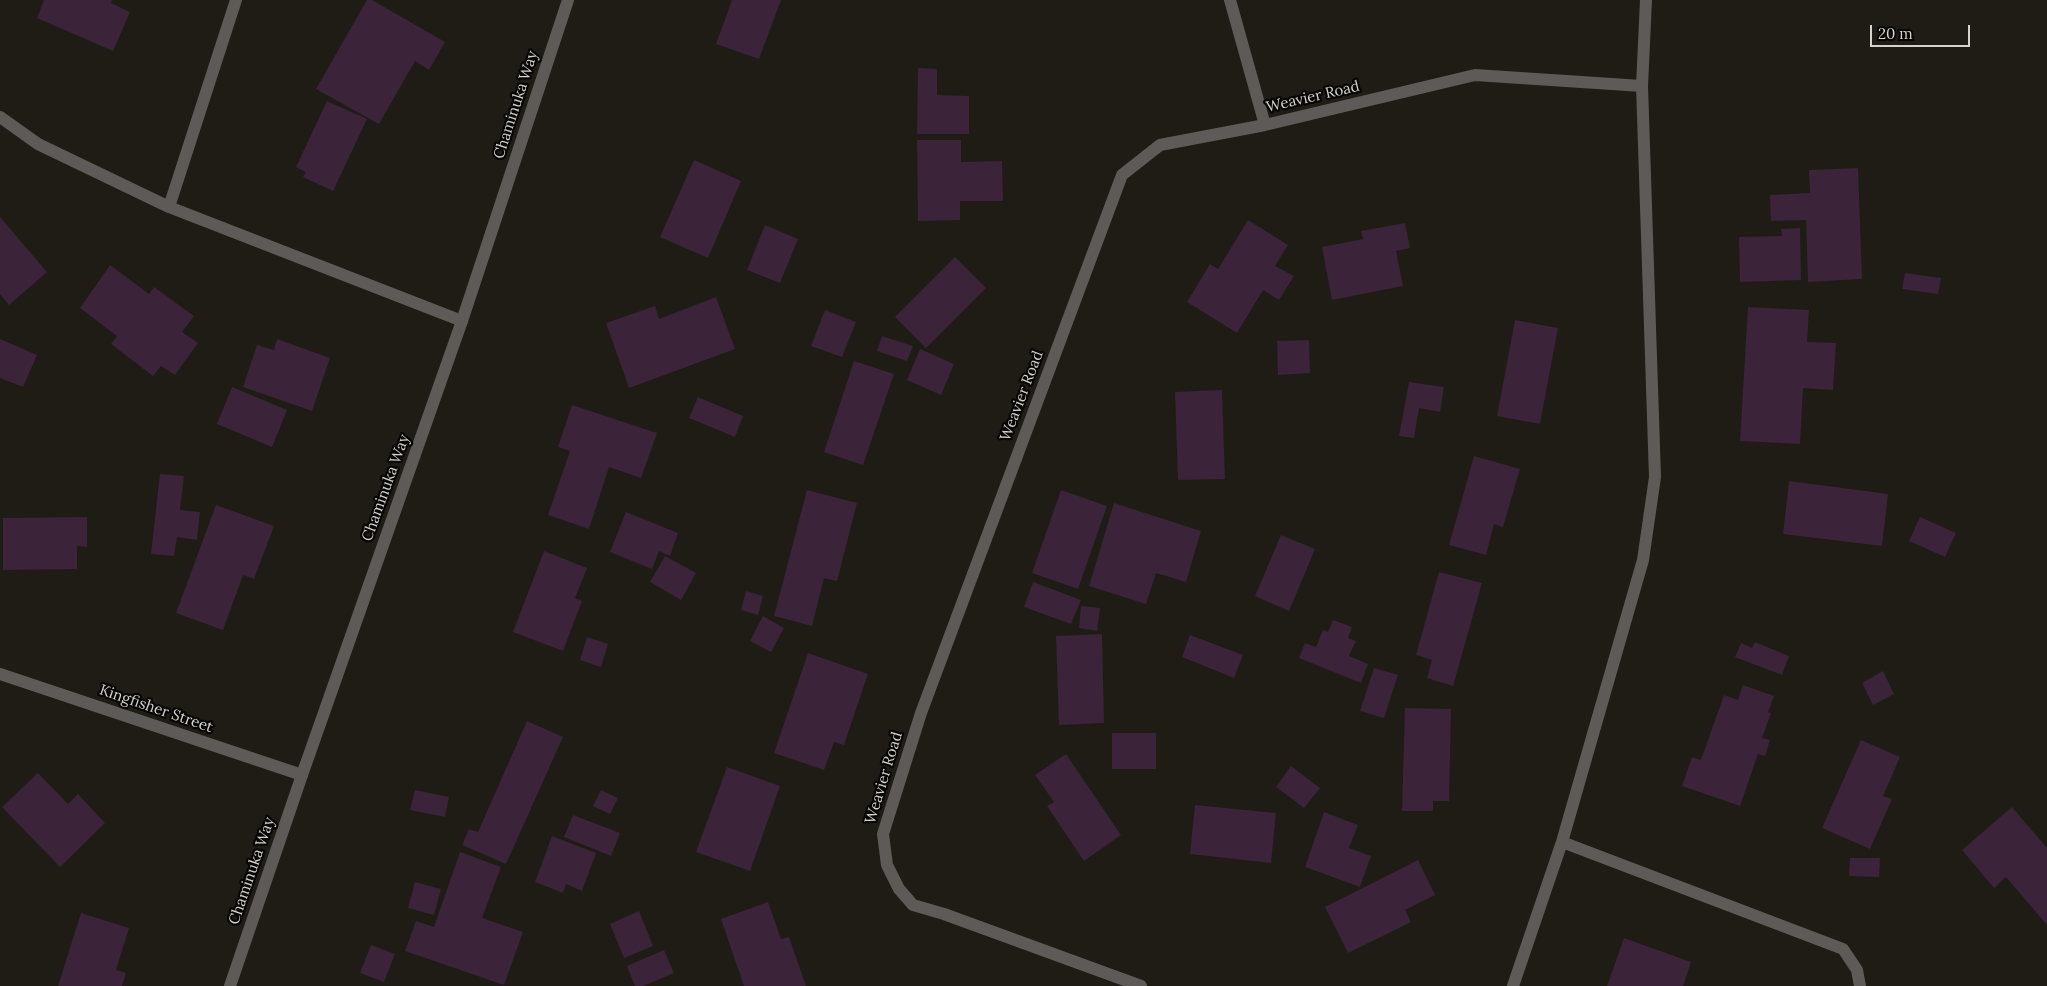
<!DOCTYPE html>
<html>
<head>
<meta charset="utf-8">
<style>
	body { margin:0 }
	#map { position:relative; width:2047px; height:986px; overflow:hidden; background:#1e1c15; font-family:Lora,serif }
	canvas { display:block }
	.scale { position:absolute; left:1870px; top:25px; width:100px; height:22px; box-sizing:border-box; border:2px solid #d4d2ce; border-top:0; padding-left:6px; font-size:15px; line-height:18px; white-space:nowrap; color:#d4d2ce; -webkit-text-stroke:4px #070604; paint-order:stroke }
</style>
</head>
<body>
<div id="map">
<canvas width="2047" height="986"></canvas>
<div class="scale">20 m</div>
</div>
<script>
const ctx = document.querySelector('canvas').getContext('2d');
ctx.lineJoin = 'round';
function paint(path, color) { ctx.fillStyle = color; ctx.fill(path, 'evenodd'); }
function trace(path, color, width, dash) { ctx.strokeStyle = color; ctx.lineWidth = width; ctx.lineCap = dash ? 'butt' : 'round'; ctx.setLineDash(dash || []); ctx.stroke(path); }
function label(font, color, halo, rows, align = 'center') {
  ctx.font = font + ' Lora,serif'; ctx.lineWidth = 4.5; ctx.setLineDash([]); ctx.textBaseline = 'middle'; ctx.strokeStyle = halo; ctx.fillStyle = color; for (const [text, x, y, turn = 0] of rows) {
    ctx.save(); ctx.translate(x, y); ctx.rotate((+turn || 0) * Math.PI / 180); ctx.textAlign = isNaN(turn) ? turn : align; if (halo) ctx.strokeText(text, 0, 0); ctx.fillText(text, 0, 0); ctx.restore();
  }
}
paint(new Path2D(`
	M44 0H112L111 3 130 12 113 51 37 18Z
	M367 0H372L445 42 429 70 415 61 379 124 316 89Z
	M732 0H781L759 59 716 44Z
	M918 68 937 69V95L969 96V134H917Z
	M327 101 367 119 333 191 303 177 306 172 296 167Z
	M917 140H961V162L1002 161 1003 201H960V220L918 221Z
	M694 160 741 181 708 258 660 237Z
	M1858 168 1862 279 1808 282 1806 220 1771 221 1770 195 1810 193 1809 170Z
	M0 217 47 272 9 305 0 294Z
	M1248 220 1288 245 1275 266 1294 276 1279 300 1263 290 1237 333 1187 302 1210 264 1218 269Z
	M1405 223 1410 248 1396 251 1403 286 1332 300 1322 247 1363 239 1361 231Z
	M765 225 798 239 780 283 747 270Z
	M1800 228 1801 280 1740 282 1739 237 1782 236 1781 229Z
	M955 257 986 288 926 348 895 317Z
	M110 265 149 294 154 287 194 316 182 332 198 343 175 375 161 366 153 376 111 344 117 336 80 308Z
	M1905 273 1941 278 1938 294 1902 289Z
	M716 297 735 349 629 388 606 323 655 306 659 319Z
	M1748 307 1809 310 1807 342 1836 343 1833 390 1803 388 1800 444 1740 441Z
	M825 310 856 322 842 357 811 346Z
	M1515 320 1558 328 1540 424 1497 416Z
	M882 336 913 346 907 361 877 351Z
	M0 339 37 355 23 387 0 378Z
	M277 339 330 358 312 411 243 387 257 345 274 350Z
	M1309 340 1310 373 1278 375 1277 341Z
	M920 349 954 364 941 395 907 380Z
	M854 361 894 374 863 465 824 452Z
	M1409 382 1444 387 1440 412 1419 408 1414 438 1399 436Z
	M232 387 287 410 272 447 217 424Z
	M1222 390 1225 479 1178 480 1175 392Z
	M698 397 743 416 735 437 689 418Z
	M572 405 657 433 641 478 609 467 589 529 548 515 570 451 558 447Z
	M1474 456 1520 469 1503 527 1494 524 1486 555 1449 545Z
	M160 474 184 476 180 510 200 512 197 540 177 537 174 556 151 554Z
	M1789 481 1888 494 1882 546 1783 534Z
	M807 490 857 503 837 581 824 578 812 626 774 616Z
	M1061 490 1107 506 1078 589 1032 573Z
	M1114 503 1201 531 1186 582 1156 573 1146 604 1089 586Z
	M216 505 274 526 254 579 243 575 223 630 176 613Z
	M626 512 678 533 670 556 659 551 652 569 610 552Z
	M87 517V547L77 546V569L3 570V518Z
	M1920 517 1956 533 1945 557 1909 541Z
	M1281 535 1315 549 1289 611 1255 596Z
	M544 551 587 568 575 598 582 601 563 651 513 632Z
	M665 556 696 573 681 600 650 582Z
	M1439 572 1482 583 1453 686 1427 678 1432 660 1416 655Z
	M1033 582 1081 600 1071 624 1024 607Z
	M746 591 763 596 758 615 741 610Z
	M1081 606 1100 608 1097 631 1079 628Z
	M763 616 784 628 771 652 750 641Z
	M1333 620 1352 627 1348 638 1356 641 1349 656 1368 664 1361 683 1299 658 1305 643 1316 647 1323 630 1328 632Z
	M1102 634 1104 723 1059 725 1056 636Z
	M1190 635 1243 655 1234 678 1182 657Z
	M587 637 608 644 601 667 580 660Z
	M1755 642 1789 656 1782 675 1735 657 1741 643 1752 648Z
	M808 653 868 674 844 745 834 742 824 770 774 753Z
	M1374 668 1398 675 1384 718 1360 711Z
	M1883 671 1894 694 1873 705 1862 683Z
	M1743 685 1774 696 1768 712 1771 713 1762 738 1770 740 1765 756 1758 754 1740 806 1682 786 1692 757 1701 760 1724 695 1738 700Z
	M1405 708 1451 709 1449 801H1433V811H1402Z
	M527 721 563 737 506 864 462 845 469 829 478 832Z
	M1112 733H1156V769H1112Z
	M1861 740 1900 757 1883 796 1892 799 1870 849 1822 828Z
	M1066 754 1121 835 1084 861 1047 806 1054 802 1035 775Z
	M1291 766 1320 788 1304 808 1276 787Z
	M727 767 780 786 750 871 696 852Z
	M38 773 68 804 78 794 105 823 60 867 2 807Z
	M415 790 449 797 445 817 410 810Z
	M601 790 618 798 610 814 593 806Z
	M1195 805 1276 813 1271 863 1190 854Z
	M2012 807 2047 848V925L2006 877 1994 888 1962 850Z
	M1324 812 1358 825 1349 848 1371 856 1360 887 1305 867Z
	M573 815 620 833 611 856 564 837Z
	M552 836 596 853 582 891 566 884 563 893 535 882Z
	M460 852 501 867 482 918 523 932 504 985 405 951 416 921 434 927Z
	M1850 858H1880L1879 877 1849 876Z
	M1418 860 1435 895 1405 910 1411 922 1348 953 1325 907Z
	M415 882 441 889 434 915 408 908Z
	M768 902 781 939 789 937 806 986H744L721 919Z
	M639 911 653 946 624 958 610 924Z
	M81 913 129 928 116 970 126 973 122 986H58Z
	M1624 938 1691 962 1683 986H1607Z
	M371 945 395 954 384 982 360 973Z
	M664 950 674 973 643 986H635L627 966Z`), '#3b2339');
trace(new Path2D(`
	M1230 0 1265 125
	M0 117 38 144 169 207 462 321
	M169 207 236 0
	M0 674 302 775
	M1562 842 1843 949 1857 970 1860 986
	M1141 986 944 914 913 905 899 889 887 865 883 834 921 713 1122 175 1160 145 1265 125 1475 75 1642 86
	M1513 986 1562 842 1643 560 1655 477 1642 86 1646 0`), '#5e5a58', 12);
trace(new Path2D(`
	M230 986 302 775 462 321 568 0`), '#5e5a58', 12);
label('15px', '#d4d2ce', '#070604', [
	["Weavier Road",1313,97,-13],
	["Chaminuka Way",516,105,-72],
	["Weavier Road",1022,396,-69],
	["Chaminuka Way",386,488,-70],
	["Kingfisher Street",156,709,19],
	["Weavier Road",884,778,-73],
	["Chaminuka Way",252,871,-71]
]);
</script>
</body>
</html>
